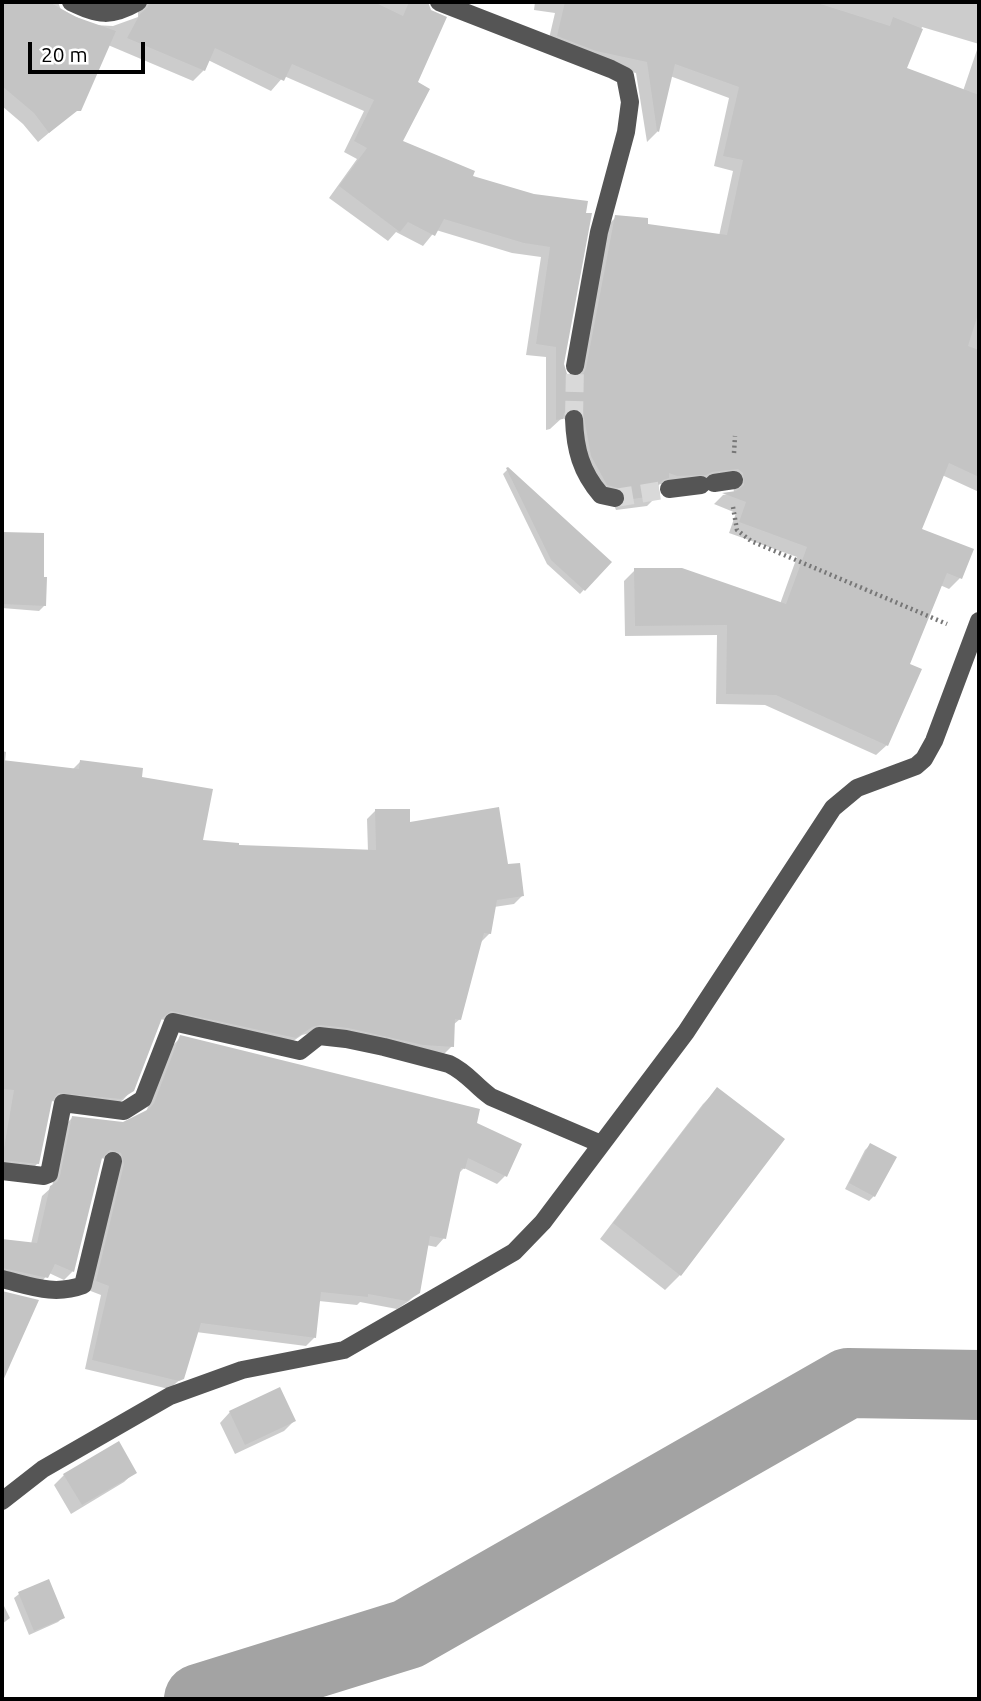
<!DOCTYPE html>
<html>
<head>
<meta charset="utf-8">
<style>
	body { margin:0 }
	#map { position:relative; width:981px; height:1701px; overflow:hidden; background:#fff; font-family:Ubuntu,sans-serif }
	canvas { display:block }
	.frame { position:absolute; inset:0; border:4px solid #000; pointer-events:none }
	.scale { position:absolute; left:28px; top:42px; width:117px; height:32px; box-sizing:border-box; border:4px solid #000; border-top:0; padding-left:9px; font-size:21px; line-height:24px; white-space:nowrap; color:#000; -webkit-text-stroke:5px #fff; paint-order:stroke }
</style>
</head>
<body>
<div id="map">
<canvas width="981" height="1701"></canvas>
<div class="frame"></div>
<div class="scale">20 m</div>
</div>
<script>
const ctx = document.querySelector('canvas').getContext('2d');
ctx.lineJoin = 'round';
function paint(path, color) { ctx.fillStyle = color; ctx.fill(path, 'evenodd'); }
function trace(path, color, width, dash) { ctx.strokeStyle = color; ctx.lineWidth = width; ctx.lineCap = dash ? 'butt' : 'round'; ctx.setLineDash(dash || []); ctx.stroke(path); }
paint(new Path2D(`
	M2 2H61H58L61 10 94 25 113 26 138 17V9L130 2H426L415 83 400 142 470 177 533 196 586 203 562 364 566 376 577 378 605 228 616 217 646 226 719 236 733 171 714 166 729 98 670 76 658 131 647 142 636 73 585 61 547 47 555 13 534 10 535 2H979V248L878 220 870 247 979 288V492L942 475 920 530 971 550 960 578 949 589 940 585 908 665 887 745 876 755 765 705 716 704 717 635 625 636 624 581 635 570 780 604 797 557 729 533 736 513 714 504 723 495 734 493 733 484 666 486 660 484 657 487 658 495 647 506 616 510 612 500 597 495 573 423 562 418 550 429 546 430V357L526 355 541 257 512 253 436 230 423 246 396 232 388 241 329 198 357 159 344 152 364 111 284 76 271 91 208 60 204 70 193 81 108 45 82 105 38 142 23 124 2 106ZM922 27 979 44 963 91 905 69Z
	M64 2H123L104 10Z
	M508 469 609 562 580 594 547 564 503 474Z
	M2 534 42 535 44 606 39 611 2 608Z
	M2 751 6 752 5 762 72 770 80 762 140 778 201 842 237 847 368 852 367 819 376 810 506 866 522 896 514 904 494 907 490 933 481 942 460 1019 453 1025 452 1046 443 1055 310 1033 302 1035 286 1046 160 1019 132 1090 123 1100 111 1107 50 1101 38 1163 29 1172 2 1169V942L103 955 110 915 2 895Z
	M181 1037 475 1124 505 1176 497 1184 464 1168 458 1174 444 1238 436 1247 426 1245 418 1292 409 1301 397 1309 360 1302 357 1305 319 1301 314 1338 306 1346 196 1332 182 1378 169 1389 85 1369 101 1295 88 1290 112 1160 100 1158 73 1271 64 1280 49 1273 38 1286 2 1277V1241L31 1244 42 1196 52 1187 64 1126 73 1117 124 1124 146 1112 172 1046Z
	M718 1089 680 1275 665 1290 600 1239 703 1104Z
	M870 1145 874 1196 869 1201 845 1189 865 1150Z
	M230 1412 294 1421 284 1431 235 1454 220 1423Z
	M135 1472 124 1482 71 1514 54 1485 64 1475Z
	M19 1594 63 1617 58 1622 29 1635 14 1598Z
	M2 1602 10 1618 2 1624Z`), '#0003');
trace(new Path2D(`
	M199 1699 408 1634 848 1383 979 1385`), '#a3a3a3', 70);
paint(new Path2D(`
	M2 2H49L76 17 116 31 81 111H77L49 133 34 113 2 86Z
	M149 2H374L403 16 409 2H428L431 10 447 17 418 82 430 89 403 141 475 171 473 176 534 194 588 201 586 213H592L564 364 567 374 574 377 583 374 586 368 615 215 648 218V224L727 235 743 160 723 156 739 87 675 64 659 132 657 131 647 62 596 51 557 36 565 2H814L890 26 893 17 923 29 907 68 979 95V311L968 346 979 350V477L949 463 922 529 974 549 962 579 947 573 910 664 922 669 888 746 776 695 726 694 727 625 635 626 634 568H682L786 604 807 547 739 522 746 502 722 493 736 491 744 485 743 473 738 469 712 472 706 475 677 476 669 473V478L663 480 658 485 660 495 626 500 622 489 607 485 591 456 583 412 573 408 564 413 563 419 556 420V347L536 344 550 247 524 243 444 219 435 236 408 222 400 232 339 186 367 148 354 141 374 100 292 64 284 81 215 48 205 71 127 38 140 14 148 7Z
	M508 467 612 562 585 591 551 560 506 468Z
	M2 532 44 533V577H47L46 606 2 604Z
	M2 760 79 769 80 760 143 768 142 777 213 789 203 840 239 843V845L376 850 375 809H410V822L499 807 508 864 520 863 524 896 497 900 491 934 484 933 461 1020 455 1019 454 1047 423 1045 348 1028 320 1025 312 1027 296 1038 171 1011 162 1018 134 1091 121 1099 58 1093 52 1101 39 1164 2 1160 14 1090 2 1089Z
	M180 1035 480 1109 477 1123 522 1144 507 1177 468 1158 465 1169 461 1168 446 1239 430 1236 420 1293 407 1301 368 1294V1297L321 1292 316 1338 201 1323 184 1379 179 1381 92 1360 109 1286 96 1281 124 1164 121 1153 110 1150 102 1158 74 1272 55 1264 48 1278 2 1268V1239L37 1243 50 1186 57 1182 60 1176 72 1116 123 1122 149 1109 154 1103Z
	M717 1087 785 1139 681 1276 613 1223Z
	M870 1143 897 1157 875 1197 849 1183Z
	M2 1291 39 1300 2 1383Z
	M280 1387 296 1421 245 1445 229 1411Z
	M119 1441 137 1473 82 1505 63 1474Z
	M49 1579 65 1618 34 1631 18 1592Z`), '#c4c4c4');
trace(new Path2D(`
	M574 419 575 366
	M615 498 669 489`), '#d9d9d9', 18, [18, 9]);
trace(new Path2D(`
	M734 453 735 436
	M733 507 737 530 751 541 947 624`), '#777', 4.5, [2, 3.5]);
trace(new Path2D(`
	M71 2C99 15 110 18 138 2
	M439 2 611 69 625 76 630 102 626 132 599 232 575 366
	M574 419C575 449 581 472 601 495L615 498
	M714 483 734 480
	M669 489 701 485
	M2 1171 44 1176 49 1174 63 1103 124 1111 143 1099 173 1022 300 1051 319 1036 346 1039 384 1047 449 1064C468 1073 474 1085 491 1097L601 1144
	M2 1279C31 1286 54 1296 83 1285L113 1161
	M2 1501 43 1469 170 1396 242 1370 344 1350 514 1252 543 1222 686 1032 833 808 857 788 916 766 924 759 934 741 979 621`), '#555', 18);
</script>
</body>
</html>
